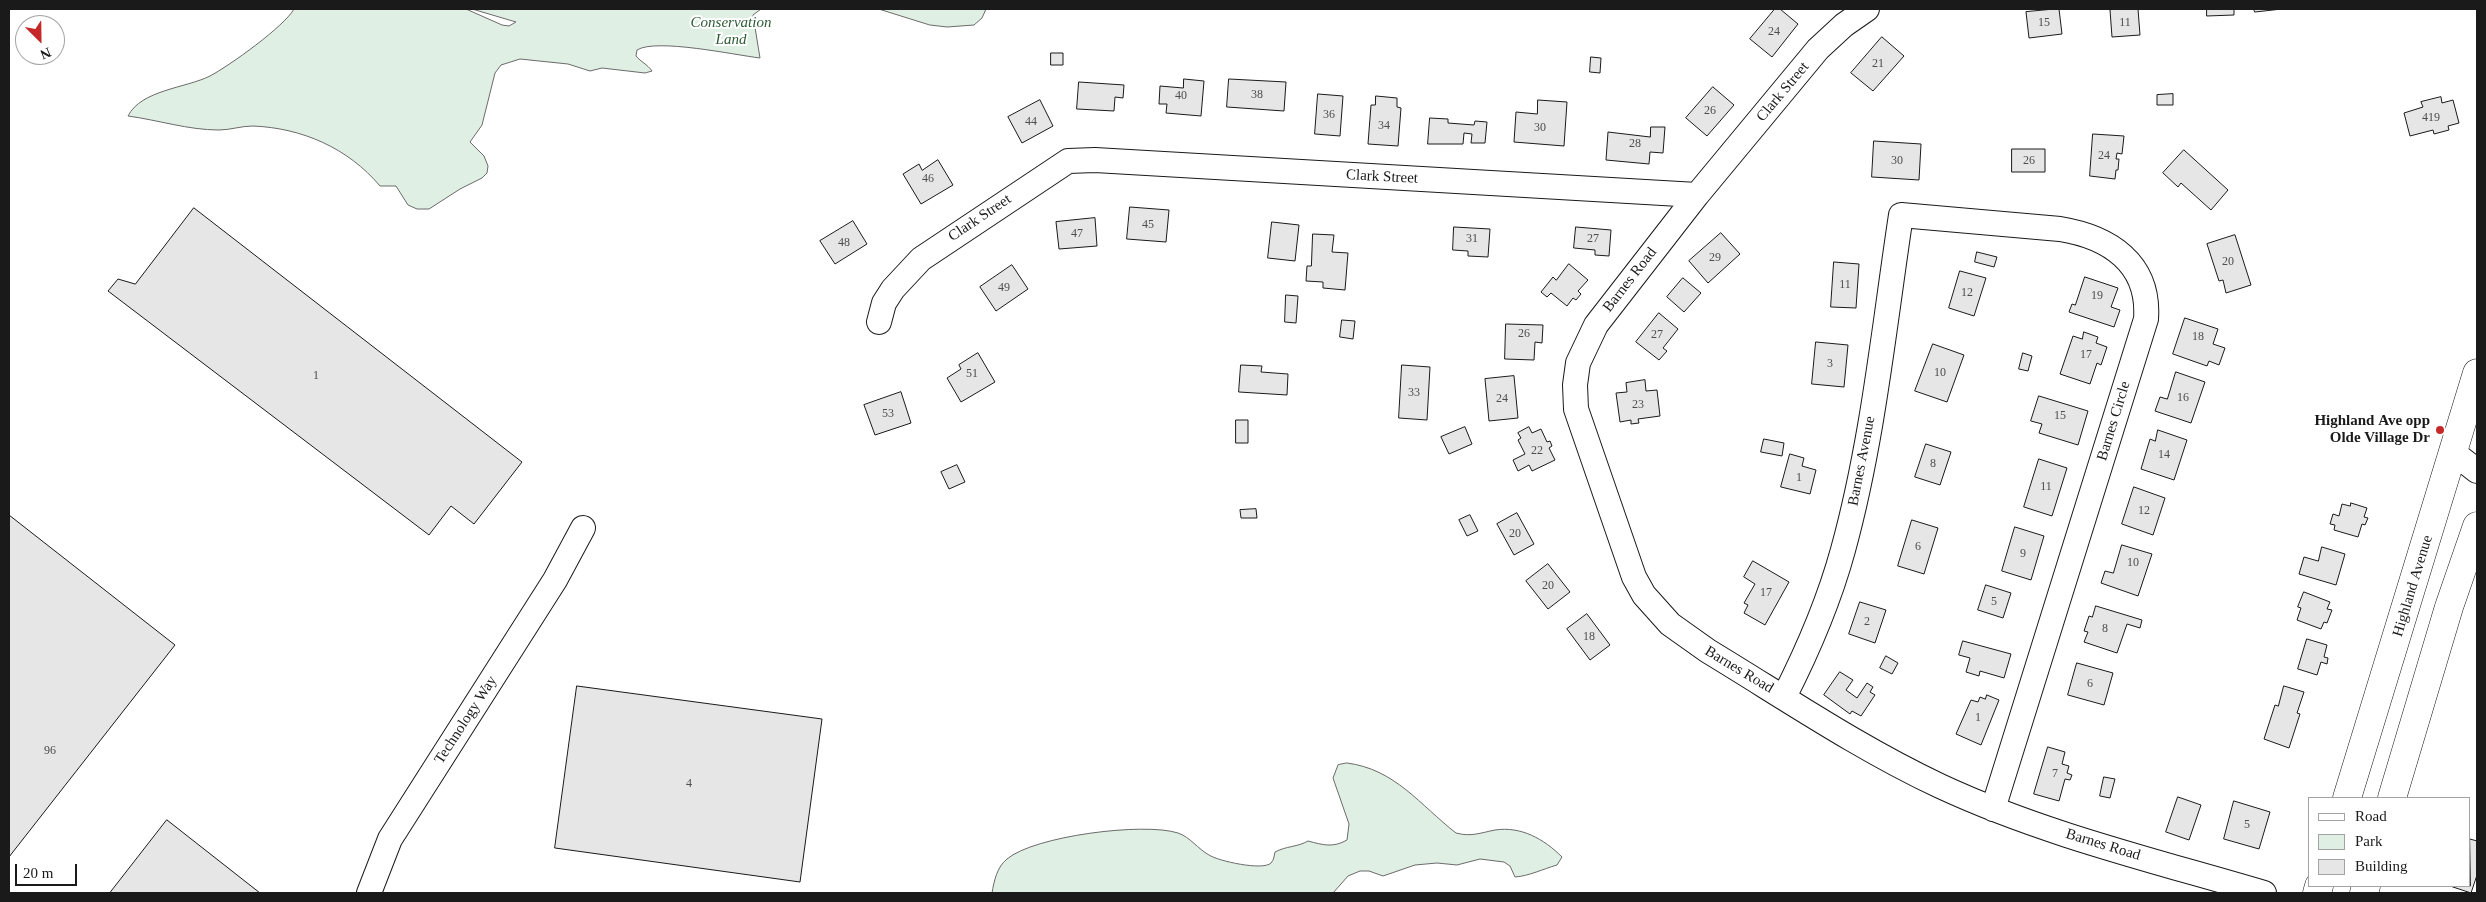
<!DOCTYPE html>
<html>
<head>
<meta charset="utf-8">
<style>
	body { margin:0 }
	#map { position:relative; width:2486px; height:902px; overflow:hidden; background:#fff; font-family:Georgia,serif }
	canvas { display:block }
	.frame { position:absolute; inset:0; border:10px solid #1a1a1a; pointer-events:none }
	.legend { position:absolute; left:2308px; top:797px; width:162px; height:90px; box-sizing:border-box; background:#fff; border:1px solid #a3a3a3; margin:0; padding:6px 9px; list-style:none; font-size:15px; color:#1a1a1a }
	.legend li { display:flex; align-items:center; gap:10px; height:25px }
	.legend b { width:25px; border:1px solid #a3a3a3 }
	.north { position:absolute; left:15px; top:15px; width:50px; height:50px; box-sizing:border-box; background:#fff; border:1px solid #a3a3a3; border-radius:50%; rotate:157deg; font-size:14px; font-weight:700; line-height:20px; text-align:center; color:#1a1a1a }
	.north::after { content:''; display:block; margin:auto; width:18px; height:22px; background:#c62828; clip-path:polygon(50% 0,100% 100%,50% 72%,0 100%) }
	.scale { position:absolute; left:15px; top:864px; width:62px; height:22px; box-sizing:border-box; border:2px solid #1a1a1a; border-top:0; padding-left:6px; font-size:15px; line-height:18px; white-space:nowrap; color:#1a1a1a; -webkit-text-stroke:4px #fff; paint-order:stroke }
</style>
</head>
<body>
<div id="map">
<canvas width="2486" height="902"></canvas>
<div class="frame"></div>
<ul class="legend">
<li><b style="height:6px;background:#fff"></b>Road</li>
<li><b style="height:14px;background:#e0efe3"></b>Park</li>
<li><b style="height:14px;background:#e6e6e6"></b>Building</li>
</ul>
<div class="north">N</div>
<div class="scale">20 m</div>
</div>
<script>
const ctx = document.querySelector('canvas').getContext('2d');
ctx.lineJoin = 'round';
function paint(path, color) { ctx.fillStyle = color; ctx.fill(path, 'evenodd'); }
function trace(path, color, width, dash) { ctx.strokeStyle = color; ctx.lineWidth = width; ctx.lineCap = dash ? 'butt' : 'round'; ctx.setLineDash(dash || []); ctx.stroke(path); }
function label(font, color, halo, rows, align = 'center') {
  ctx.font = font + ' Georgia,serif'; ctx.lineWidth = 4; ctx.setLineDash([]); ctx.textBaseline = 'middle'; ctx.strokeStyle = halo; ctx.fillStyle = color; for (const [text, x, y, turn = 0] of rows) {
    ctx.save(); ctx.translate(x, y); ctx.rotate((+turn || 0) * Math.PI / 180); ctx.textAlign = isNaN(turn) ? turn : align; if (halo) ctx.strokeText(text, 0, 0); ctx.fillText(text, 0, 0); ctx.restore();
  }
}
const green = new Path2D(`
	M294 9H466L502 25 509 26 516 22 472 9H761L753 15 760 58C735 55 656 38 637 50L636 56C641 62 647 64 652 71L645 73 602 68 590 71 568 64 520 59 501 65 495 73 482 125 470 142 484 156 488 166 487 173 482 178 460 189 429 209H417L408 205 396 186H380C348 148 302 128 253 126 241 126 230 130 219 130 188 130 158 120 128 116 141 90 186 88 210 76 229 66 285 26 294 9Z
	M879 9H986L982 18 974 25 947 27 930 25Z
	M1347 763C1395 769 1420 805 1456 833 1471 837 1480 833 1495 830 1521 826 1544 839 1562 857L1557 865C1543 869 1529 876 1515 877L1510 866 1504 862 1480 859 1457 865 1437 863 1415 865 1383 876 1369 871H1360L1348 876 1333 893H992C994 881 997 867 1007 859 1034 836 1144 822 1178 833 1190 837 1198 849 1209 855 1218 861 1263 871 1271 863 1274 860 1274 856 1275 852 1286 846 1298 847 1308 841 1323 845 1333 848 1347 840L1349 824 1333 778 1338 765Z`);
paint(green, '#e0efe3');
trace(green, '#6a6a6a', 1);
const building = new Path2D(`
	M1775 9H1780L1798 24 1772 57 1750 39Z
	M2059 9 2062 34 2029 38 2026 12Z
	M2138 9 2140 35 2112 37 2110 10Z
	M2207 9H2234V15L2207 16Z
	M2254 9H2282L2255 12Z
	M1882 37 1904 56 1873 91 1851 73Z
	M1051 53H1063V65H1051Z
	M1591 57 1601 58 1600 73 1590 72Z
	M1184 79 1204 81 1201 116 1166 113 1167 104H1159L1160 86 1183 88Z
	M1229 79 1286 82 1284 111 1227 107Z
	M1079 82 1124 85 1123 98 1115 97 1114 111 1077 109Z
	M1713 87 1734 105 1707 136 1686 118Z
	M1318 94 1343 96 1340 136 1315 134Z
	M2173 94V105H2157V95Z
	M1376 96 1397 98V107L1401 108 1398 146 1368 144 1371 105H1375Z
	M2441 97 2442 103 2453 100 2459 123 2448 126 2449 130 2434 134 2433 130 2410 136 2404 113 2423 107 2421 102Z
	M1040 100 1053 126 1022 143 1008 117Z
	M1538 100 1567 102 1564 146 1514 142 1516 112 1537 114Z
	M1430 118 1448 119V123L1474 125 1475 121 1487 122 1485 143H1471L1472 134 1464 133 1463 144H1428Z
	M1651 127H1665L1663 153 1650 152 1649 164 1606 160 1608 132 1650 137Z
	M2093 134 2124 136 2122 154 2117 153 2116 159H2119L2118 170H2116L2115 179 2090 176Z
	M1874 141 1921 144 1919 180 1872 177Z
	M2012 149H2045V172H2012Z
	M2184 150 2228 190 2211 210 2181 183 2178 187 2163 173Z
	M938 160 953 185 921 204 903 174 919 164 922 170Z
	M1130 207 1169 210 1166 242 1127 239Z
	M194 208 522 462 474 524 451 506 429 535 108 291 118 279 135 284Z
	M1095 218 1097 246 1059 249 1056 222Z
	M853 221 867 244 835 264 820 241Z
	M1272 222 1299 225 1295 261 1268 258Z
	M1454 227 1490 229 1488 257 1468 256V251L1453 250Z
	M1576 227 1611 230 1609 256 1595 255V250L1574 248Z
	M1721 233 1740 254 1708 283 1689 261Z
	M1313 234 1334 235 1332 252 1348 253 1345 290 1323 288V282L1306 281 1307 266H1311Z
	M2235 235 2251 285 2226 293 2223 280 2219 281 2207 244Z
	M1977 252 1997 257 1994 267 1975 262Z
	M1834 262 1859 264 1856 308 1831 307Z
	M1569 264 1588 280 1578 291 1581 294 1576 300 1573 298 1567 306 1551 293 1547 297 1541 292 1553 277 1556 280Z
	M1012 265 1028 289 996 311 980 287Z
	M1960 271 1986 278 1974 316 1949 308Z
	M2085 277 2118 288 2111 307 2120 310 2114 327 2069 312 2072 304 2075 305Z
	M1683 278 1701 293 1684 312 1667 297Z
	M1286 295 1298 296 1296 323 1285 322Z
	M1659 313 1678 329 1663 348 1667 351 1659 360 1636 342Z
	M2185 318 2218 329 2213 344 2225 348 2219 365 2209 361 2207 366 2173 354Z
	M1342 320 1355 321 1353 339 1340 337Z
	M1506 324 1543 325 1542 343 1535 342 1534 360 1505 359Z
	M2084 332 2098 337 2096 343 2107 347 2101 365 2097 363 2090 384 2060 374 2073 336 2082 339Z
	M1816 342 1848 345 1844 387 1812 384Z
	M1933 344 1964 355 1947 402 1915 391Z
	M978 353 995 382 961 402 947 378 961 369 959 365Z
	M2023 353 2032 356 2028 371 2019 369Z
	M1241 365 1262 366 1261 372 1288 374 1287 395 1239 392Z
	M1402 365 1430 367 1427 420 1399 418Z
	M2176 372 2205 382 2191 423 2155 411 2160 397 2167 399Z
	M1514 376 1518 418 1489 421 1485 379Z
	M1645 380 1646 391 1657 390 1660 416 1638 419 1639 423 1631 424V420L1620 422 1616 393 1627 392 1626 383Z
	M901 392 911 423 875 435 864 405Z
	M2039 396 2088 411 2078 445 2039 433 2042 424 2031 421Z
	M1236 420H1248V443H1236Z
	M1465 427 1472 444 1449 454 1441 437Z
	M1529 427 1532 433 1541 429 1547 442 1550 441 1552 446 1549 448 1555 460 1532 471 1529 465 1518 471 1513 460 1525 454 1518 440 1521 438 1518 433Z
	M2158 430 2187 440 2174 480 2141 469 2150 439 2155 441Z
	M1764 439 1784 443 1782 456 1761 452Z
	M1926 444 1951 452 1940 485 1915 477Z
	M1790 454 1804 458 1802 466 1816 470 1810 494 1781 487Z
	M2039 459 2067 468 2052 516 2024 507Z
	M957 465 965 482 949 489 941 472Z
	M2134 487 2165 498 2153 535 2122 524Z
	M2351 503 2367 508 2364 517 2368 518 2365 525 2362 524 2358 537 2334 530 2335 525 2330 524 2333 514 2339 516 2342 504 2350 506Z
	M1256 509 1257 518H1241L1240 510Z
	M1517 513 1534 544 1514 555 1497 524Z
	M9 515 175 645 9 857Z
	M1470 515 1478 531 1467 536 1459 520Z
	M1912 520 1938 528 1924 574 1898 566Z
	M2015 527 2044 536 2031 580 2002 571Z
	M2122 545 2152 554 2138 596 2101 583 2105 571 2113 573Z
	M2322 547 2345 554 2336 585 2299 574 2304 557 2318 561Z
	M1753 561 1789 582 1765 625 1744 613 1748 605 1744 603 1755 584 1744 577Z
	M1548 564 1570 592 1548 609 1526 581Z
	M1986 585 2011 593 2003 618 1978 610Z
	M2304 592 2330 602 2327 609 2332 610 2327 623 2324 622 2321 629 2297 620 2301 608 2298 607Z
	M1860 602 1886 610 1875 643 1849 634Z
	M2096 606 2142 620 2140 628 2127 624 2117 653 2084 642 2088 632 2084 631 2089 616 2092 617Z
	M1587 614 1610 645 1590 660 1567 629Z
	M2307 639 2327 645 2324 657 2328 658 2327 664 2321 662 2317 675 2298 669Z
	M1963 641 2011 654 2004 678 1980 671 1979 676 1966 672 1970 658 1959 655Z
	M1886 656 1898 663 1892 674 1880 668Z
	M2077 663 2113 673 2104 705 2068 695Z
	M1840 672 1853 680 1846 690 1857 698 1867 683 1873 687 1870 692 1875 695 1861 716 1852 711 1850 714 1824 695Z
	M577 686 822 719 800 882 555 848Z
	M2284 686 2304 692 2297 713 2300 714 2289 748 2264 739 2275 705 2278 706Z
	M1987 695 1999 700 1981 745 1956 734 1971 700 1978 702 1980 697 1985 699Z
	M2048 747 2065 752 2062 764 2069 766 2067 773 2072 775 2070 780 2065 779 2059 801 2034 794Z
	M2104 777 2115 779 2110 798 2100 796Z
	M2178 797 2201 805 2189 840 2166 832Z
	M2234 801 2270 812 2259 849 2224 839Z
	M167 820 260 893H110Z
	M2470 839 2477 841V875L2471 893 2450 886H2470Z`);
paint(building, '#e6e6e6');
trace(building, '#1a1a1a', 1);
const minor = new Path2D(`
	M1697 195 1596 325 1578 363 1575 385 1576 409 1634 577 1644 595 1670 624 1708 651C1784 697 1859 748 1940 786 2043 834 2156 861 2264 893
	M879 322 884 303 893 289 921 259 1068 161 1095 160 1697 195 1818 49 1844 25 1867 9
	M2454 453 2477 471
	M1784 697C1808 650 1829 601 1843 550 1873 441 1884 327 1901 215L2060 229C2109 237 2150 263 2146 319L1993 809
	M369 893 390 839 555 580 583 528`);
const major = new Path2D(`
	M2347 798 2477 373
	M2392 798 2449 607 2477 526
	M2317 893 2319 886
	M2364 893 2366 886`);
trace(minor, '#1a1a1a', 26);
trace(major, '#1a1a1a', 29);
trace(minor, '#fff', 24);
trace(major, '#fff', 28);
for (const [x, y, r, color] of [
	[2440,430,5,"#c62828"]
]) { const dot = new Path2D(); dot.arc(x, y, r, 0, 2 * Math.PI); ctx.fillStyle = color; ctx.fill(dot); trace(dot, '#fff', 2); }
label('12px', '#4d4d4d', null, [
	["15",2044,23],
	["11",2125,23],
	["24",1774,32],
	["21",1878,64],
	["38",1257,95],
	["40",1181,96],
	["26",1710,111],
	["36",1329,115],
	["419",2431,118],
	["44",1031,122],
	["34",1384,126],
	["30",1540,128],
	["28",1635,144],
	["24",2104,156],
	["30",1897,161],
	["26",2029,161],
	["46",928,179],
	["45",1148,225],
	["47",1077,234],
	["31",1472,239],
	["27",1593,239],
	["48",844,243],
	["29",1715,258],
	["20",2228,262],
	["11",1845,285],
	["49",1004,288],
	["12",1967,293],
	["19",2097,296],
	["26",1524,334],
	["27",1657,335],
	["18",2198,337],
	["17",2086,355],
	["3",1830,364],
	["10",1940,373],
	["51",972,374],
	["1",316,376],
	["33",1414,393],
	["16",2183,398],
	["24",1502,399],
	["23",1638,405],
	["53",888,414],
	["15",2060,416],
	["22",1537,451],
	["14",2164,455],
	["8",1933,464],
	["1",1799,478],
	["11",2046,487],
	["12",2144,511],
	["20",1515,534],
	["6",1918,547],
	["9",2023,554],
	["10",2133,563],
	["20",1548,586],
	["17",1766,593],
	["5",1994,602],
	["2",1867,622],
	["8",2105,629],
	["18",1589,637],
	["6",2090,684],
	["1",1978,718],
	["96",50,751],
	["7",2055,774],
	["4",689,784],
	["5",2247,825]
]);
label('italic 15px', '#2b5a34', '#fff', [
	["Conservation",731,23],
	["Land",731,40]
]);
label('15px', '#1a1a1a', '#fff', [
	["Clark Street",1783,92,-50],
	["Clark Street",1382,177,3],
	["Clark Street",980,218,-34],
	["Barnes Road",1630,280,-52],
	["Barnes Circle",2114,421,-73],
	["Barnes Avenue",1862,461,-79],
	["Highland Avenue",2413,586,-73],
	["Barnes Road",1739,670,31],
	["Technology Way",466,720,-57],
	["Barnes Road",2103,845,17]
]);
label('bold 15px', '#1a1a1a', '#fff', [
	["Highland Ave opp",2430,421],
	["Olde Village Dr",2430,438]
], 'right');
</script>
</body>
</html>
